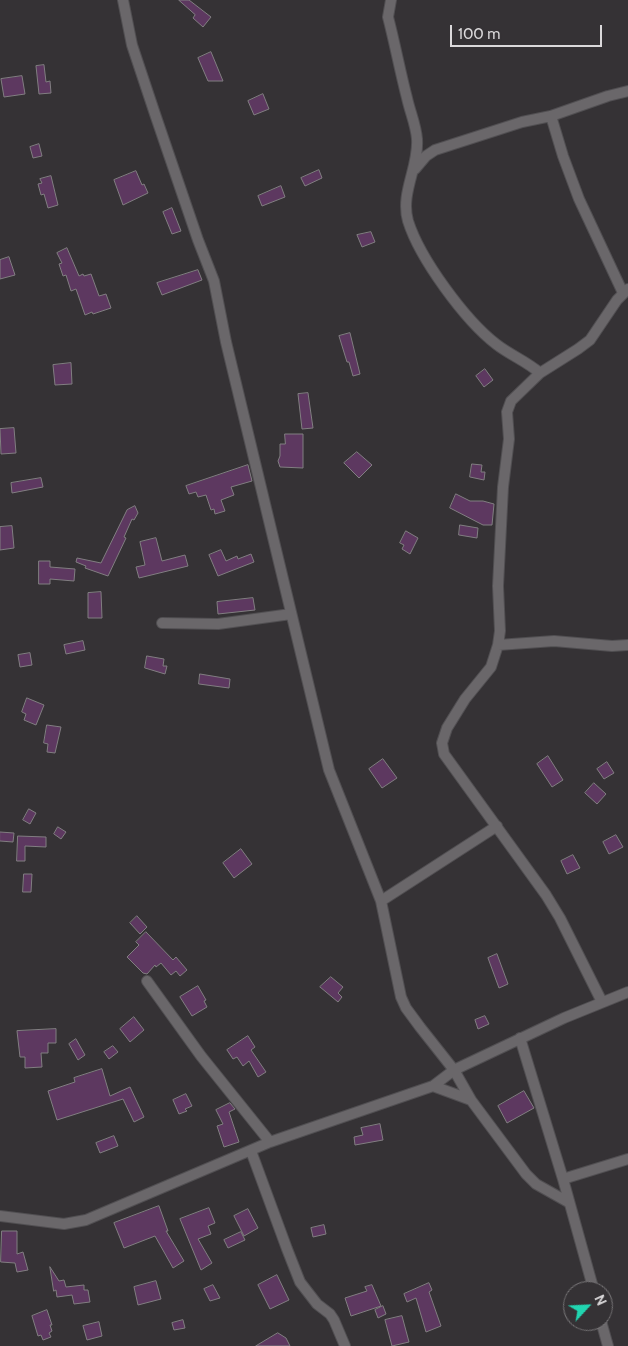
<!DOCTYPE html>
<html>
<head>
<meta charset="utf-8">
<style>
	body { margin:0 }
	#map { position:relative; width:628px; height:1346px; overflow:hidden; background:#353235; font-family:Cabin,sans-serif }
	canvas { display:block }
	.north { position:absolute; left:563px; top:1281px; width:50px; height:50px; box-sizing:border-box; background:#353235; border:1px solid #777577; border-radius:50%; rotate:65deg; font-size:14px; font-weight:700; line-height:20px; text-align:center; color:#dbd9db }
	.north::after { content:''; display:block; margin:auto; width:18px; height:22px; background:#21d5b0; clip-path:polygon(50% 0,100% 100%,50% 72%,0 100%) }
	.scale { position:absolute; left:450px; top:25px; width:152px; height:22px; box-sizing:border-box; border:2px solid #dbd9db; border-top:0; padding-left:6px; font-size:15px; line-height:18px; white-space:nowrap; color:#dbd9db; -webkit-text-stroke:4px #353235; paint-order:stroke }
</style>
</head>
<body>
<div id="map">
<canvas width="628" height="1346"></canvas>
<div class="north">N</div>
<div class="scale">100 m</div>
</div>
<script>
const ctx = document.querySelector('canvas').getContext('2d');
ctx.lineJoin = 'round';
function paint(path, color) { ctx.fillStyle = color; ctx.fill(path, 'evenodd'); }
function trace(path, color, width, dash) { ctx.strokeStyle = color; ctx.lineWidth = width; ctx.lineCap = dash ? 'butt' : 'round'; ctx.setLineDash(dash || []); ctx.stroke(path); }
const building = new Path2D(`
	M179 0H189L211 17 203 27 193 18 195 15Z
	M211 52 223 81H208L198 58Z
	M44 65 46 82 50 81 51 93 39 94 36 66Z
	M22 76 25 94 4 97 1 79Z
	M263 94 269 109 254 115 248 101Z
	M39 144 42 156 33 158 30 147Z
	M319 170 322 178 305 186 301 178Z
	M136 171 142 185 144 184 148 193 123 205 114 180Z
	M51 176 58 205 48 208 44 194 41 195 38 184 42 183 40 179Z
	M281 186 285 197 262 206 258 196Z
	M172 208 181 231 172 234 163 212Z
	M371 232 375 242 362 247 357 235Z
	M67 248 79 276 83 274 84 276 91 274 99 296 106 294 111 308 93 314 92 312 85 315 76 289 71 291 66 275 63 276 59 264 62 263 57 253Z
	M9 257 15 275 0 279V260Z
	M198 270 202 280 162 295 157 283Z
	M350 333 360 374 353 376 349 362H347L339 336Z
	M71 363 72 384 55 385 53 365Z
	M485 369 493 380 484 387 476 376Z
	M308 393 313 428 302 429 298 394Z
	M14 428 16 453 1 454 0 429Z
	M285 434H303V468L280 467 278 461 280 456V444H285Z
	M357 452 372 465 359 478 344 463Z
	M472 464 482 465 481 472H485L484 480 470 477Z
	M248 465 252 481 231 487 234 495 221 500 225 511 215 514 214 509 211 510 206 495 198 497 196 492 189 494 186 486Z
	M41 478 43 487 12 493 11 483Z
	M456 494 470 501H483L494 504 492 525H483L450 508Z
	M135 506 138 513 134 520 132 519 124 537 126 538 108 576 85 568 86 566 76 562 77 558 101 563 127 510Z
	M460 525 478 528 477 538 459 535Z
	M12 526 14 548 0 550V527Z
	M406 531 418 538 410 554 402 549 404 545 400 543Z
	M156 538 162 561 185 555 188 566 139 578 136 567 145 565 140 542Z
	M221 550 226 561 237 556 238 559 251 554 254 562 218 576 209 555Z
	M39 561H50V567L75 569 74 581 50 579V584H39Z
	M101 592 102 618H88V593Z
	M253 598 255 610 218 614 217 602Z
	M83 641 85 650 66 654 64 645Z
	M30 653 32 665 20 667 18 655Z
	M147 656 164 659 163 666H167L165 674 145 668Z
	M200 674 230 679 229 688 199 684Z
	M27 698 44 705 36 725 24 720 26 714 22 712Z
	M47 725 61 727 55 753 47 752 48 744 44 743Z
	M548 756 563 780 552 787 537 764Z
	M383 759 397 778 382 788 369 769Z
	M607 762 614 773 604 779 597 769Z
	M594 783 606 794 597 804 585 793Z
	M29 809 36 813 30 824 23 820Z
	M58 827 66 832 61 839 54 834Z
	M0 832 14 833 13 842 0 841Z
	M616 835 623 847 609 854 603 842Z
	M18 836 46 837V847L25 846V861H17Z
	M241 849 252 864 234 878 223 863Z
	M573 855 580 868 567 874 561 861Z
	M24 874H32L31 892H23Z
	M137 916 147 927 140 934 130 923Z
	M146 932 173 960 176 957 187 970 180 976 176 971 171 975 161 963 156 967 155 965 147 974 143 973 127 957 139 945 136 942Z
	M497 954 508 984 499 988 488 958Z
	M331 977 343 987 338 993 342 997 338 1002 320 987Z
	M198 986 206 1000 204 1001 207 1007 192 1016 180 997Z
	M485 1016 489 1024 478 1029 475 1020Z
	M134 1017 144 1030 130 1042 120 1029Z
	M56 1029V1043H48V1053H41L42 1067 25 1068V1057H20L17 1031Z
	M248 1036 255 1047 251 1050 266 1072 258 1077 249 1061 243 1066 237 1057 233 1059 227 1050Z
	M76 1039 85 1055 78 1060 69 1044Z
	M113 1046 118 1052 109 1059 104 1052Z
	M102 1069 110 1096 130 1087 144 1117 134 1122 123 1099 57 1120 48 1091 75 1082 74 1078Z
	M524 1091 534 1108 507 1123 498 1106Z
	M186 1094 192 1106 185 1109 187 1111 179 1114 173 1100Z
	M230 1103 235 1109 229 1112 239 1142 224 1147 217 1126 223 1124 216 1110Z
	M380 1124 383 1140 355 1145 354 1137 363 1135 361 1128Z
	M114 1136 118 1146 100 1153 96 1143Z
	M159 1206 168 1231H166L184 1261 173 1268 155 1236 124 1248 114 1223Z
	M209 1208 215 1223 208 1226 211 1234 198 1239 212 1263 201 1270 180 1219Z
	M248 1209 258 1228 244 1236 234 1216Z
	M324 1225 326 1234 313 1237 311 1228Z
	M2 1231H17V1254L23 1252 28 1270 17 1272 15 1263 1 1262Z
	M241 1232 245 1240 228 1248 224 1240Z
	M50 1267 59 1281 64 1280 66 1287 84 1285V1290H88L90 1302 74 1304 72 1295 57 1297 56 1290 54 1291Z
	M277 1275 289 1300 270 1309 258 1285Z
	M156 1281 161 1299 138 1305 134 1287Z
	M429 1283 432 1290 429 1292 441 1326 426 1332 416 1298 407 1302 404 1294Z
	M213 1285 220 1298 210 1301 204 1289Z
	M372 1285 381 1306 351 1316 345 1298 367 1291 365 1287Z
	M383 1306 386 1314 378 1318 375 1310Z
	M47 1310 52 1325H50L52 1331 49 1333 51 1337 43 1340 41 1335 38 1336 32 1316Z
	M402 1316 409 1342 392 1346 385 1320Z
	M183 1320 185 1328 174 1330 172 1323Z
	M99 1322 102 1336 87 1340 83 1326Z
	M278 1333 286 1338 290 1346H256Z`);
paint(building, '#5d3860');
trace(building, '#817e81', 1);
const minor = new Path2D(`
	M123 0 132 45 155 114 198 240 214 281 226 342 329 770 381 901 401 997 406 1008 420 1027 454 1070 471 1100 526 1174 536 1184 568 1202
	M391 0 388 17C395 44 400 71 407 98 410 112 416 125 417 139 419 167 400 193 408 221 420 259 465 320 496 344 510 355 526 361 540 373
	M551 116 563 156 579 199 623 293
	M415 169 426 156 435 150 522 122 551 116 608 96 628 91
	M162 623 218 624 291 614
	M498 645 554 641 612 646 628 645
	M381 901 497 826
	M147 981 201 1056 270 1142
	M602 1002 560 918 546 895 444 754 442 743 447 728 465 699 491 667 498 645 500 631 498 586 503 487 509 439 507 412 511 401 540 373 578 349 590 340 617 300 628 289
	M520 1038 563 1179 594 1291
	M433 1086 471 1100
	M251 1151 287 1249 300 1282 317 1304 330 1314 334 1320 345 1346
	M563 1179 628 1159
	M0 1216 64 1224 86 1220 270 1142 433 1086 454 1070 564 1018 628 992
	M601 1321 608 1346`);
trace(minor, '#514f52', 12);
trace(minor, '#6a676a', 10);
</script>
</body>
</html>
